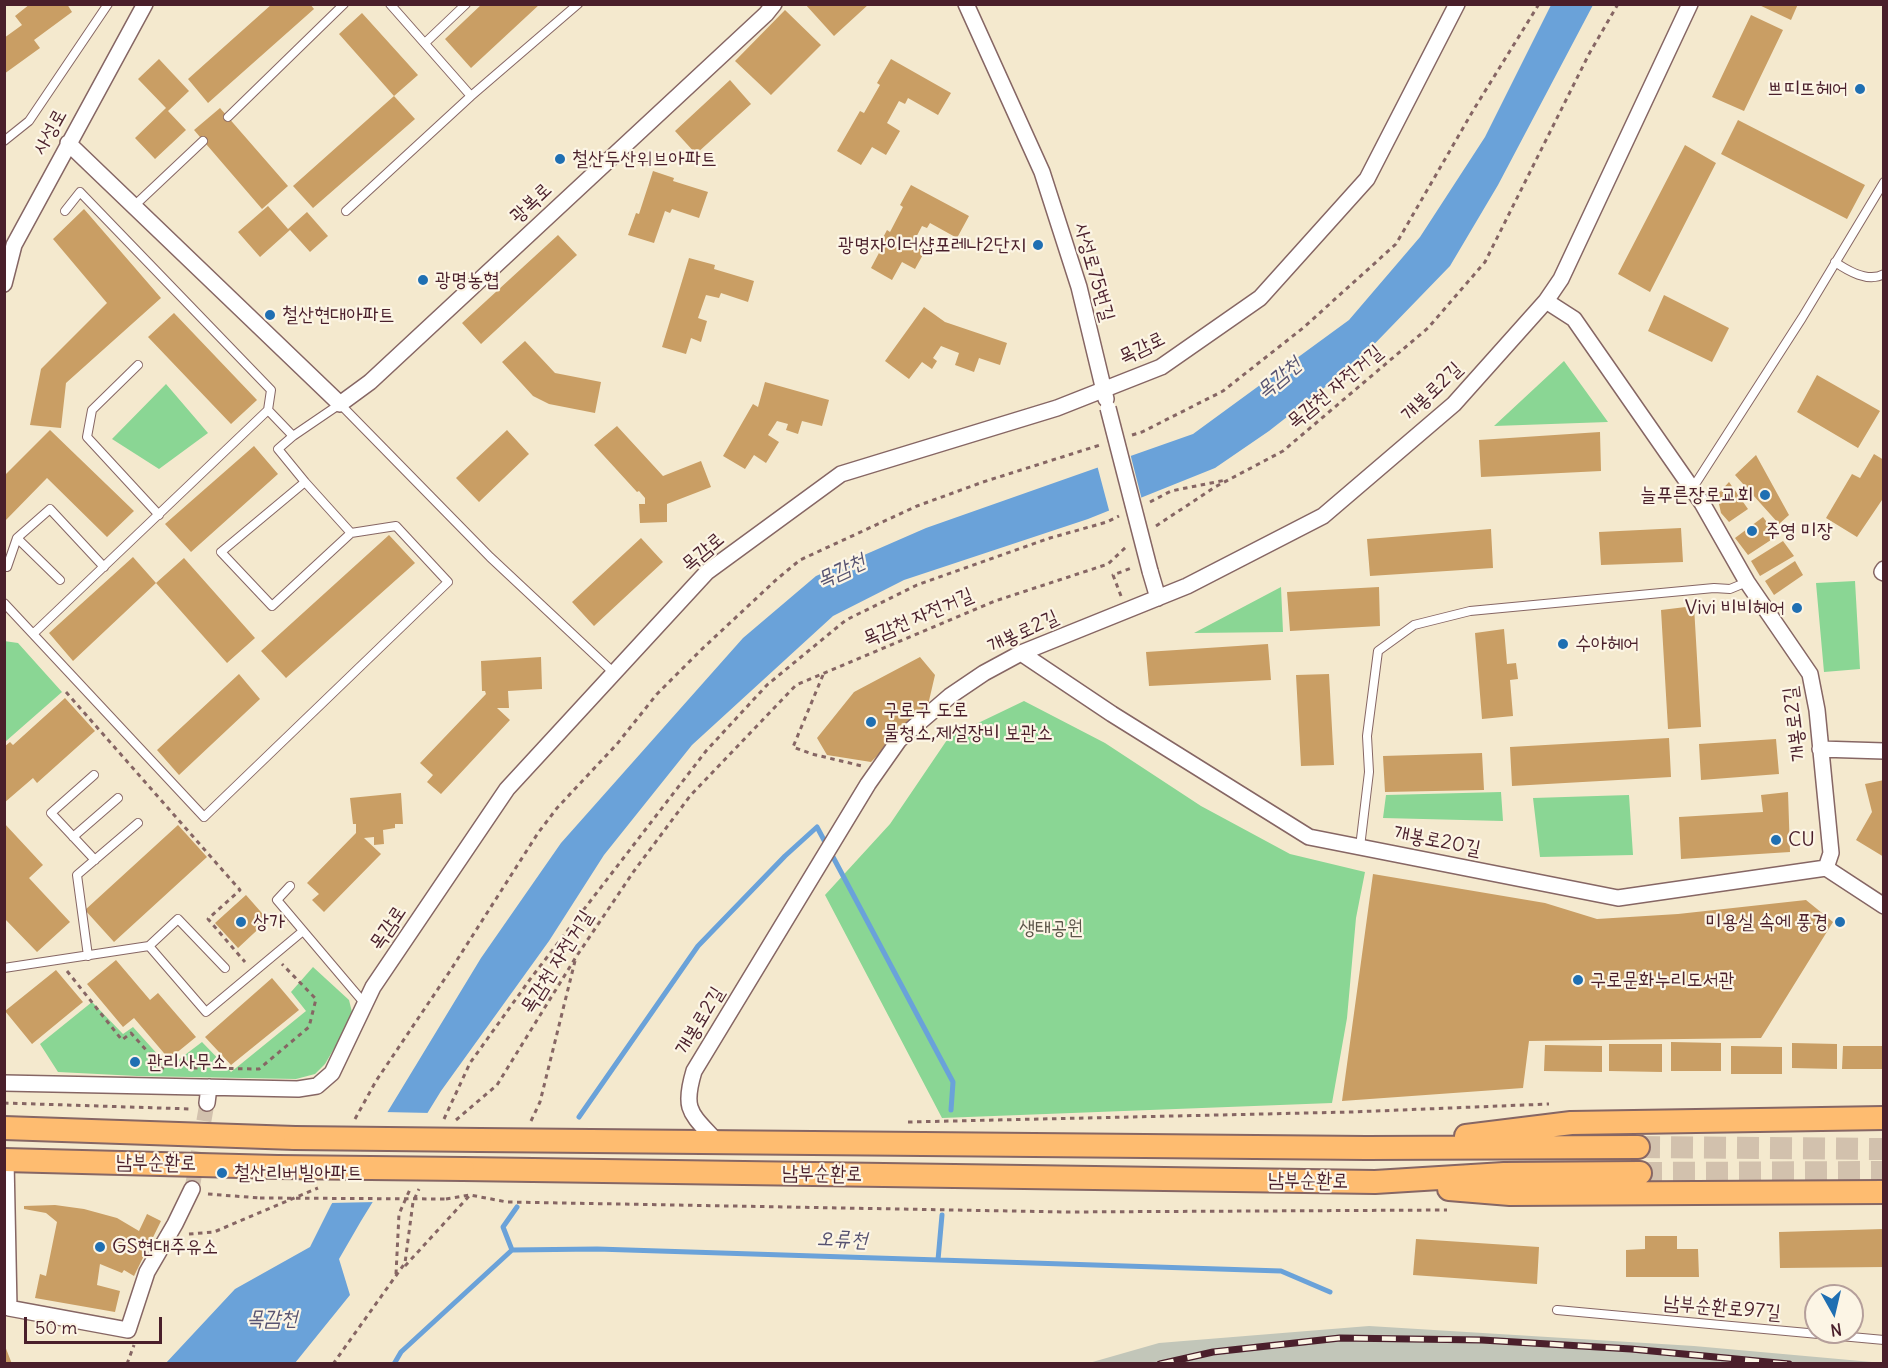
<!DOCTYPE html>
<html>
<head>
<meta charset="utf-8">
<style>
	body { margin:0 }
	#map { position:relative; width:1888px; height:1368px; overflow:hidden; background:#f4e9ce; font-family:Delius,sans-serif }
	canvas { display:block }
	.frame { position:absolute; inset:0; border:6px solid #4a1f2b; pointer-events:none }
	.north { position:absolute; left:1804px; top:1284px; width:60px; height:60px; box-sizing:border-box; background:#fcf5e5; border:2px solid #b59f9b; border-radius:50%; rotate:172deg; font-size:16px; font-weight:700; line-height:24px; text-align:center; color:#4a1f2b }
	.north::after { content:''; display:block; margin:auto; width:21px; height:27px; background:#1f6fb2; clip-path:polygon(50% 0,100% 100%,50% 72%,0 100%) }
	.scale { position:absolute; left:24px; top:1317px; width:138px; height:27px; box-sizing:border-box; border:3px solid #4a1f2b; border-top:0; padding-left:8px; font-size:18px; line-height:21px; white-space:nowrap; color:#4a1f2b; -webkit-text-stroke:4px #fcf5e5; paint-order:stroke }
</style>
</head>
<body>
<div id="map">
<canvas width="1888" height="1368"></canvas>
<div class="frame"></div>
<div class="north">N</div>
<div class="scale">50 m</div>
</div>
<script>
const ctx = document.querySelector('canvas').getContext('2d');
ctx.lineJoin = 'round';
function paint(path, color) { ctx.fillStyle = color; ctx.fill(path, 'evenodd'); }
function trace(path, color, width, dash) { ctx.strokeStyle = color; ctx.lineWidth = width; ctx.lineCap = dash ? 'butt' : 'round'; ctx.setLineDash(dash || []); ctx.stroke(path); }
function label(font, color, halo, rows, align = 'center') {
  ctx.font = font + ' Delius,"Poor Story",sans-serif'; ctx.lineWidth = 4.5; ctx.setLineDash([]); ctx.textBaseline = 'middle'; ctx.strokeStyle = halo; ctx.fillStyle = color; for (const [text, x, y, turn = 0] of rows) {
    ctx.save(); ctx.translate(x, y); ctx.rotate((+turn || 0) * Math.PI / 180); ctx.textAlign = isNaN(turn) ? turn : align; if (halo) ctx.strokeText(text, 0, 0); ctx.fillText(text, 0, 0); ctx.restore();
  }
}
paint(new Path2D(`
	M1369 1326 1694 1346 1883 1363H1089L1159 1343Z`), '#c2c6b9');
paint(new Path2D(`
	M1564 361 1608 422 1494 426Z
	M166 384 208 433 159 469 112 439Z
	M1855 581 1860 669 1824 672 1816 583Z
	M1281 587 1283 632 1194 633Z
	M4 641 18 643 62 692 5 742Z
	M1024 701 1105 743 1201 806 1290 854 1365 872 1356 918 1347 1018 1332 1103 942 1118 825 895 890 824 949 737Z
	M1501 792 1503 821 1383 818 1386 795Z
	M1629 795 1633 855 1540 857 1533 798Z
	M313 967 349 1000 353 1016 325 1064 315 1074 296 1079 137 1076 58 1072 40 1044 92 1002 123 1034 133 1027 169 1067 202 1042 231 1072 306 1011 291 992Z`), '#8ad694');
paint(new Path2D(`
	M1551 5H1593L1498 185 1450 266 1356 363 1269 431 1215 468 1088 519 904 580 833 616 692 745 604 855 549 941 441 1091 361 1221 339 1259 350 1295 295 1363 165 1364 235 1289 310 1247 331 1205 481 958 561 843 743 638 816 576 926 528 1193 434 1349 320 1420 237 1485 137Z`), '#6aa2d9');
paint(new Path2D(`
	M1130 453 1142 500 1110 514 1097 465Z
	M384 1112 431 1113 376 1202 329 1203Z`), '#f4e9ce');
trace(new Path2D(`
	M579 1117 698 946 785 856 817 827 953 1082 951 1110
	M512 1250 503 1227 517 1207
	M938 1260 942 1215
	M394 1364 401 1352 512 1250 597 1249 1281 1271 1330 1292`), '#6aa2d9', 5);
paint(new Path2D(`
	M30 4H67L72 12 34 40 40 48 4 74V38L22 25 15 16Z
	M272 4H310L314 9 208 103 188 79Z
	M482 4H540L471 68 445 39Z
	M805 4H869L834 36Z
	M1757 4H1798L1791 20Z
	M785 10 821 45 771 95 735 61Z
	M362 13 418 75 394 96 339 34Z
	M1751 15 1783 30 1744 111 1712 97Z
	M159 59 189 91 168 111 186 130 155 159 135 138 166 108 138 79Z
	M891 59 951 93 938 115 908 98 905 104 899 101 887 123 900 131 886 155 872 147 861 165 837 151 860 111 864 113 880 85 877 83Z
	M730 80 751 104 696 154 675 131Z
	M394 96 415 119 313 208 293 186Z
	M220 108 288 186 262 209 194 130Z
	M1738 120 1865 185 1847 219 1721 154Z
	M1685 145 1716 163 1650 292 1618 274Z
	M653 171 674 178 673 181 708 192 699 218 672 209 670 213 665 211 654 243 628 235 636 213 639 214Z
	M911 185 969 216 957 238 930 223 927 228 922 226 912 245 925 251 915 269 902 262 892 280 871 268 880 251 877 249 887 230 890 232 903 207 900 205Z
	M268 206 288 229 307 212 328 236 310 252 290 230 260 257 238 232Z
	M84 209 161 298 66 383 61 428 30 425 41 369 107 303 53 239Z
	M558 235 577 255 481 344 462 323Z
	M689 258 715 265 714 269 754 281 748 302 721 293 719 298 706 295 698 318 707 321 701 342 691 338 686 354 662 347Z
	M1664 295 1729 328 1712 362 1648 331Z
	M924 307 945 322 1007 343 1000 365 979 358 974 372 955 365 959 353 941 346 933 358 937 361 932 369 922 362 909 379 885 361Z
	M174 313 257 400 231 424 148 337Z
	M525 341 555 373 601 382 595 413 549 404 533 396 502 362Z
	M1817 375 1880 411 1858 448 1797 412Z
	M765 382 829 400 822 426 802 421 798 434 786 430 788 424 777 421 768 435 779 442 766 463 754 455 745 469 723 456 753 404 758 407Z
	M617 426 663 476 701 461 711 487 667 504V522L640 523 639 504H645V498L639 491 637 492 594 445Z
	M50 430 134 511 107 537 47 478 4 522V476Z
	M507 430 529 454 479 502 456 478Z
	M1600 432 1601 471 1481 477 1479 440Z
	M254 446 278 474 191 552 165 524Z
	M1874 454 1884 460V501L1882 500 1857 537 1826 518 1852 474 1860 478Z
	M1756 455 1789 515 1779 524 1735 475Z
	M1729 482 1748 509 1729 522 1721 513 1717 495Z
	M1763 517 1777 536 1748 555 1735 538Z
	M1681 528 1683 562 1601 565 1599 532Z
	M1491 529 1493 568 1370 576 1367 539Z
	M389 535 415 563 286 678 261 651Z
	M641 538 663 562 594 626 572 602Z
	M1783 541 1794 556 1760 576 1751 561Z
	M133 557 156 583 73 661 49 633Z
	M184 558 255 638 227 663 156 583Z
	M1795 561 1803 575 1774 595 1765 581Z
	M1379 587 1380 626 1290 631 1287 592Z
	M1694 606 1701 727 1668 729 1661 610Z
	M1504 629 1507 664 1516 663 1518 679 1510 680 1513 716 1482 719 1475 633Z
	M1268 644 1271 680 1149 686 1146 652Z
	M541 657 542 689 508 691 509 708H497L510 720 441 794 427 782 433 775 420 763 486 694 485 691H482L481 661Z
	M920 657 935 675 928 705 871 762 827 755 817 738 854 692Z
	M239 674 260 699 179 775 157 750Z
	M1329 674 1334 765 1301 766 1296 675Z
	M65 698 95 731 37 783 33 778 4 803V747L10 742 13 745Z
	M1669 738 1671 777 1512 786 1510 747Z
	M1776 739 1779 774 1701 780 1699 744Z
	M1482 753 1484 790 1385 792 1383 756Z
	M1884 780V857L1856 840 1872 812 1865 784Z
	M1788 792 1790 852 1681 859 1679 817 1763 812 1761 795Z
	M401 793 403 824H395V828L383 830 384 844 374 845V837L364 838 381 854 324 912 312 900 319 894 307 883 356 833V824H353L350 798Z
	M4 823 43 865 29 878 70 922 37 952 4 918Z
	M178 825 207 857 114 942 85 910Z
	M1373 874 1545 903 1597 919 1678 914 1806 900 1833 922 1761 1038 1529 1041 1523 1088 1342 1101Z
	M246 895 268 920 238 948 215 923Z
	M116 960 150 1000 158 993 196 1037 169 1059 134 1018 123 1027 87 984Z
	M56 970 83 1002 32 1044 5 1011Z
	M272 978 299 1010 231 1065 205 1037Z
	M1671 1042 1721 1043V1071H1671Z
	M1792 1043 1837 1044V1069L1792 1068Z
	M1609 1044H1662V1072L1609 1071Z
	M1545 1045 1602 1046V1072L1544 1071Z
	M1731 1046 1782 1047V1074H1731Z
	M1843 1046H1884V1069H1842Z
	M55 1205 84 1209 117 1218 139 1231 147 1214 161 1221 134 1276 124 1270 122 1273 100 1264 97 1285 120 1291 115 1312 35 1298 40 1274 46 1276 57 1222 46 1213 24 1209V1206Z
	M1884 1229V1267L1780 1268 1779 1232Z
	M1645 1236H1677V1249H1698L1699 1277H1626V1250L1645 1249Z
	M1416 1239 1539 1247 1537 1284 1413 1275Z
	M4 1346H5L12 1364H4Z`), '#c99e64');
trace(new Path2D(`
	M192 1189 207 1103`), '#d2c1ad', 15, [15, 8]);
trace(new Path2D(`
	M1638 1147 1884 1149
	M1640 1173 1884 1172`), '#d2c1ad', 22, [22, 11]);
const service = new Path2D(`
	M390 4 471 96
	M425 43 466 4
	M228 117 344 4
	M4 141 29 121 108 4
	M134 206 203 141
	M65 211 80 192 271 390 268 410
	M346 211 471 96 578 4
	M1835 262C1848 271 1868 283 1884 274
	M138 365 92 410 87 437 159 515
	M305 482 278 449 293 436 340 404 490 557 614 673
	M1692 489 1802 318 1884 182
	M7 567 17 538
	M60 580 17 538 50 509 104 567
	M4 603 204 817 448 582 396 526 351 533 272 606 221 552 305 482 351 533
	M33 634 268 410 293 436
	M94 775 51 813 95 860
	M73 837 118 798
	M1360 847 1369 772 1367 736 1378 651 1414 625 1470 611 1714 588 1730 589 1747 582
	M290 886 277 900 365 1004
	M149 946 178 919 225 968
	M88 956 77 875 138 823
	M4 968 149 946 206 1012 303 931
	M1557 1310 1884 1340`);
const minor = new Path2D(`
	M966 4 1042 172 1079 287 1106 399
	M68 143 340 404 370 382 766 14 774 4
	M4 284 14 245 145 4
	M1546 301 1574 319 1702 503 1747 582 1810 674 1817 710 1831 853 1826 868
	M1884 569 1882 572 1884 573
	M1150 571 1158 598
	M1021 653 1112 714 1309 837 1618 898 1826 868 1884 906
	M1820 749 1884 751
	M4 1083 298 1089 317 1086 332 1073 373 987 507 789 707 572 841 474 1057 408 1161 367 1260 298 1367 179 1457 4
	M207 1103 209 1087
	M717 1142C691 1113 682 1111 694 1071L868 784 899 740 950 696 984 673 1021 653 1187 586 1323 516 1454 404 1546 301 1561 279 1690 4
	M6 1160 9 1308 128 1330 147 1272 175 1224 192 1189`);
const primary = new Path2D(`
	M4 1128 295 1138
	M1466 1136 1571 1123 1884 1118
	M480 1140 1366 1148 1638 1147
	M4 1160 278 1167
	M463 1169 1375 1182 1504 1174 1640 1173
	M1449 1189 1510 1194 1884 1192`);
trace(service, '#866664', 10);
trace(minor, '#866664', 18);
trace(primary, '#866664', 26);
trace(new Path2D(`
	M1132 435 1142 432 1223 391 1303 328 1396 244 1474 109 1539 4
	M1150 502 1171 491 1226 480
	M1156 526 1215 487 1283 451 1428 328 1485 262 1589 54 1618 4
	M1121 596 1113 575 1134 567
	M823 675 793 747 812 754 862 766
	M66 692 240 890 208 919 245 962
	M67 971 122 1040 131 1033 162 1068H166
	M193 1068 259 1069 309 1027 316 999 282 964
	M4 1103 192 1109
	M355 1119 376 1081 450 971 538 833 557 808 617 744 657 694 702 649 777 579 800 560 917 506 983 482 1100 445
	M444 1119 470 1063 531 978 706 751 767 685 846 620 917 585 1050 538 1107 522 1119 516
	M456 1120 497 1085 576 957 634 871 690 796 796 685 995 601 1108 564 1126 547
	M531 1121 540 1102 575 961
	M908 1122 1351 1112 1549 1104
	M208 1194 260 1198
	M446 1199 470 1195 507 1202 1066 1212 1447 1210
	M189 1234 214 1232 318 1188
	M405 1266 470 1195
	M396 1274 399 1214 411 1187
	M127 1364 134 1345
	M333 1364 405 1263 413 1202 419 1189`), '#866664', 3, [4.5, 4.5]);
trace(service, '#fff', 8);
trace(minor, '#fff', 15);
trace(primary, '#febc70', 22);
const rail = new Path2D(`
	M1160 1364 1213 1352 1340 1338 1482 1340 1631 1349 1789 1364`);
trace(rail, '#4a1f2b', 7);
trace(rail, '#fcf5e5', 4.5, [14]);
const minorBridge = new Path2D(`
	M1108 408 1150 571`);
const primaryBridge = new Path2D(`
	M295 1138 480 1140
	M278 1167 463 1169`);
trace(minorBridge, '#866664', 18, []);
trace(primaryBridge, '#866664', 26, []);
trace(new Path2D(`
	M260 1198 446 1199`), '#866664', 3, [4.5, 4.5]);
trace(minorBridge, '#fff', 15);
trace(primaryBridge, '#febc70', 22);
for (const [x, y, r, color] of [
	[1860,89,6,"#1f6fb2"],
	[560,159,6,"#1f6fb2"],
	[1038,245,6,"#1f6fb2"],
	[423,280,6,"#1f6fb2"],
	[270,315,6,"#1f6fb2"],
	[1765,495,6,"#1f6fb2"],
	[1752,531,6,"#1f6fb2"],
	[1797,608,6,"#1f6fb2"],
	[1563,644,6,"#1f6fb2"],
	[871,722,6,"#1f6fb2"],
	[1776,840,6,"#1f6fb2"],
	[241,922,6,"#1f6fb2"],
	[1840,922,6,"#1f6fb2"],
	[1578,980,6,"#1f6fb2"],
	[135,1062,6,"#1f6fb2"],
	[222,1173,6,"#1f6fb2"],
	[100,1247,6,"#1f6fb2"]
]) { const dot = new Path2D(); dot.arc(x, y, r, 0, 2 * Math.PI); ctx.fillStyle = color; ctx.fill(dot); trace(dot, '#fcf5e5', 2); }
label('20px', '#4a1f2b', '#fcf5e5', [
	["쁘띠뜨헤어",1848,89,"right"],
	["철산두산위브아파트",572,159],
	["광명자이더샵포레나2단지",1026,245,"right"],
	["광명농협",435,280],
	["철산현대아파트",282,315],
	["늘푸른장로교회",1753,495,"right"],
	["주영 미장",1764,531],
	["Vivi 비비헤어",1785,608,"right"],
	["수아헤어",1575,644],
	["구로구 도로",883,710],
	["물청소,제설장비 보관소",883,733],
	["CU",1788,840],
	["상가",253,922],
	["미용실 속에 풍경",1828,922,"right"],
	["구로문화누리도서관",1590,980],
	["관리사무소",147,1062],
	["철산리버빌아파트",234,1173],
	["GS현대주유소",112,1247]
], 'left');
label('20px', '#4a1f2b', '#fcf5e5', [
	["사성로",50,132,-61],
	["광복로",531,203,-43],
	["사성로75번길",1094,272,74],
	["목감로",1142,348,-26],
	["목감천 자전거길",1335,387,-40],
	["개봉로2길",1432,392,-44],
	["목감로",703,552,-40],
	["목감천 자전거길",918,617,-23],
	["개봉로2길",1023,632,-25],
	["개봉로2길",1795,724,-97],
	["개봉로20길",1437,841,11],
	["목감로",388,928,-56],
	["목감천 자전거길",557,962,-58],
	["개봉로2길",700,1021,-59],
	["남부순환로",156,1163,1],
	["남부순환로",822,1174,1],
	["남부순환로",1308,1181,1],
	["남부순환로97길",1722,1308,5]
]);
label('20px', '#5d564a', '#fcf5e5', [
	["생태공원",1051,928]
]);
label('italic 21px', '#575371', '#fcf5e5', [
	["목감천",1279,378,-40],
	["목감천",841,571,-25],
	["오류천",842,1240,2],
	["목감천",272,1319]
]);
</script>
</body>
</html>
